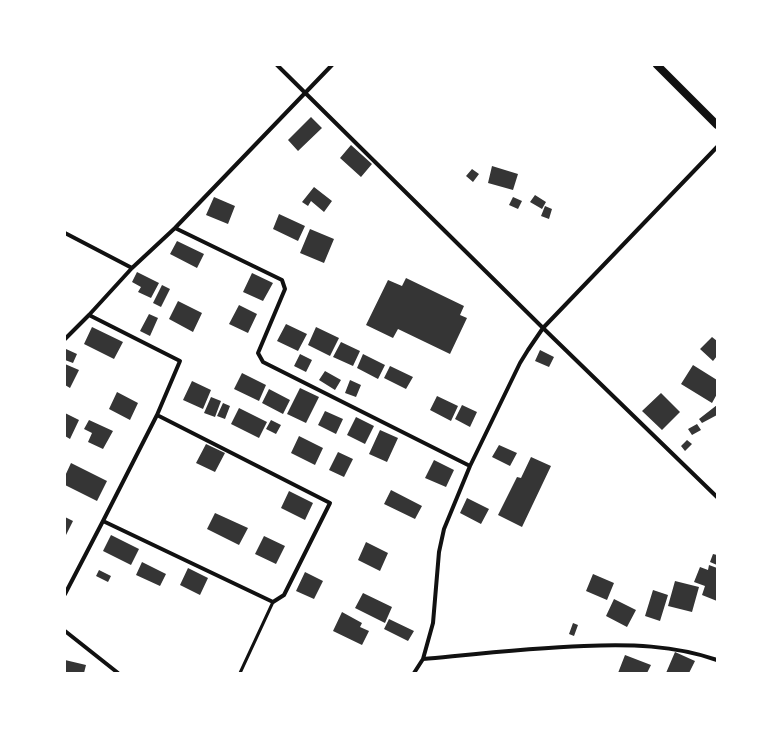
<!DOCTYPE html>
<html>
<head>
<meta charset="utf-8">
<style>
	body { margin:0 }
	#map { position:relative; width:782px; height:738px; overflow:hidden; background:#fff; font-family:Lato,sans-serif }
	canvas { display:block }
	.frame { position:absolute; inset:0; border:66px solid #fff; pointer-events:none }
</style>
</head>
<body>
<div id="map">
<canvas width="782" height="738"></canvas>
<div class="frame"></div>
</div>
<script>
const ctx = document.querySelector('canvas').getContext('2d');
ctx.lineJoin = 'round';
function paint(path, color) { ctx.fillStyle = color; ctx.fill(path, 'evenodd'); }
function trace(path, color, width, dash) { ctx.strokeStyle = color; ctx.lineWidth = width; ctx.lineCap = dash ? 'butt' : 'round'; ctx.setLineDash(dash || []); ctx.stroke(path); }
paint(new Path2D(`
	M311 117 322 128 298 151 288 140Z
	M351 145 372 164 361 177 340 158Z
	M492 166 518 174 513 190 488 183Z
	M472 169 479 174 473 182 466 176Z
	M314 187 332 201 324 212 311 201 308 206 302 202Z
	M535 195 546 202 542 209 530 202Z
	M214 197 235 206 228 224 206 215Z
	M513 197 522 201 518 209 509 205Z
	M545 206 552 209 549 219 541 216Z
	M279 214 305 226 298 241 273 229Z
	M310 229 334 239 324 263 300 253Z
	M177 241 204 254 197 268 170 254Z
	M137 272 159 283 151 298 138 292 141 287 132 282Z
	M252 273 273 283 263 301 243 292Z
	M406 278 464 306 460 315 467 318 450 354 398 329 393 338 366 325 388 280 402 286Z
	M162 285 170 289 161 307 153 303Z
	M178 301 202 313 193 332 169 319Z
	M239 305 257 314 248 333 229 324Z
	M149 314 158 318 150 336 140 331Z
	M286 324 307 334 298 351 277 341Z
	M92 327 123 342 114 359 84 344Z
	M316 327 339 338 330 356 308 345Z
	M712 337 717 341V356L713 361 700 349Z
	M341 342 360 351 353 366 333 357Z
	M66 349 77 354 73 363 65 360Z
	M540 350 554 357 549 367 535 361Z
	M300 354 312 360 306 372 294 366Z
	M363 354 385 365 378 379 357 368Z
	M65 364 79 370 70 388 65 385Z
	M693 365 717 380V394L712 403 681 384Z
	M390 366 413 377 406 389 384 378Z
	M325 371 341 380 335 390 319 380Z
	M242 373 266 385 259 401 234 389Z
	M350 380 361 385 356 397 345 393Z
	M192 381 211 390 203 409 183 400Z
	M300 388 319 397 306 423 287 414Z
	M269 389 290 400 283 414 262 403Z
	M117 392 138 403 130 420 109 409Z
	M661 393 680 412 662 430 642 411Z
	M437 396 458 406 451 421 430 410Z
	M211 397 221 401 215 417 204 413Z
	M223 403 230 406 225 419 217 416Z
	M462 405 477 412 470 427 455 419Z
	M717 405V415L702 423 699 419Z
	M239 408 267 422 259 438 231 424Z
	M325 411 343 419 336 434 318 425Z
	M65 413 79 420 70 439 65 436Z
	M356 417 374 426 365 444 347 435Z
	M89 420 113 431 103 449 88 442 92 433 84 429Z
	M271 420 281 425 276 434 266 429Z
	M697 424 701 430 692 435 688 429Z
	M380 430 398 438 387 462 369 454Z
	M299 436 323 448 315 465 291 453Z
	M687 440 692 444 685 451 681 446Z
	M206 444 225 453 215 472 196 463Z
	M499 445 517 453 510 466 492 457Z
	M338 452 353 459 344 477 329 470Z
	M531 457 551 466 522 527 498 515 517 477 521 478Z
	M434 460 454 470 446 487 425 478Z
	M71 463 107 481 97 501 65 485V476Z
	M391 490 422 506 415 519 384 504Z
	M289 491 313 503 305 520 281 508Z
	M467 498 489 509 481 524 460 513Z
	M215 513 248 528 239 545 207 529Z
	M65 517 73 521 65 537Z
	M111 535 139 549 131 565 103 551Z
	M264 536 285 546 276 564 255 554Z
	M366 542 388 553 380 571 358 560Z
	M713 554 717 555V565L710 562Z
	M142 562 166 574 160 586 136 575Z
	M709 565 717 568V601L702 595 705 586 694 582 700 567 708 570Z
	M188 568 208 578 200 595 180 585Z
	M99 570 111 576 108 582 96 576Z
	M305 572 323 581 314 599 296 591Z
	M593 574 614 583 607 600 586 591Z
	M675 581 699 587 692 612 668 606Z
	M653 590 668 595 660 621 645 616Z
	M363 593 392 607 385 623 355 608Z
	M614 599 636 610 627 627 606 616Z
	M342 612 362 623 360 627 369 631 362 645 333 631Z
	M389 619 414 631 408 641 384 629Z
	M573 623 578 625 574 636 569 634Z
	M675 652 695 661 689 673H666Z
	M625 655 651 665 647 673H618Z
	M65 660 86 665 84 673H65Z`), '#353535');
trace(new Path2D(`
	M240 673 273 602`), '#111', 3);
trace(new Path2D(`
	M277 65 543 328 717 497
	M175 228 282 280 285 289 258 353 263 362 470 466
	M65 233 132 268
	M65 339 89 315 132 268 175 228 332 65
	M103 521 273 602 284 595 330 503 157 415
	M65 594 103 521 157 415 180 361 89 315
	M65 631 118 673
	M423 659C476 654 530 648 584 646 629 644 674 645 717 660
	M414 673 423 659 433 623 439 552 444 529 470 466 520 363 528 350 543 328 717 147`), '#111', 4);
trace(new Path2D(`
	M657 65 717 125`), '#111', 8);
</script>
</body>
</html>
